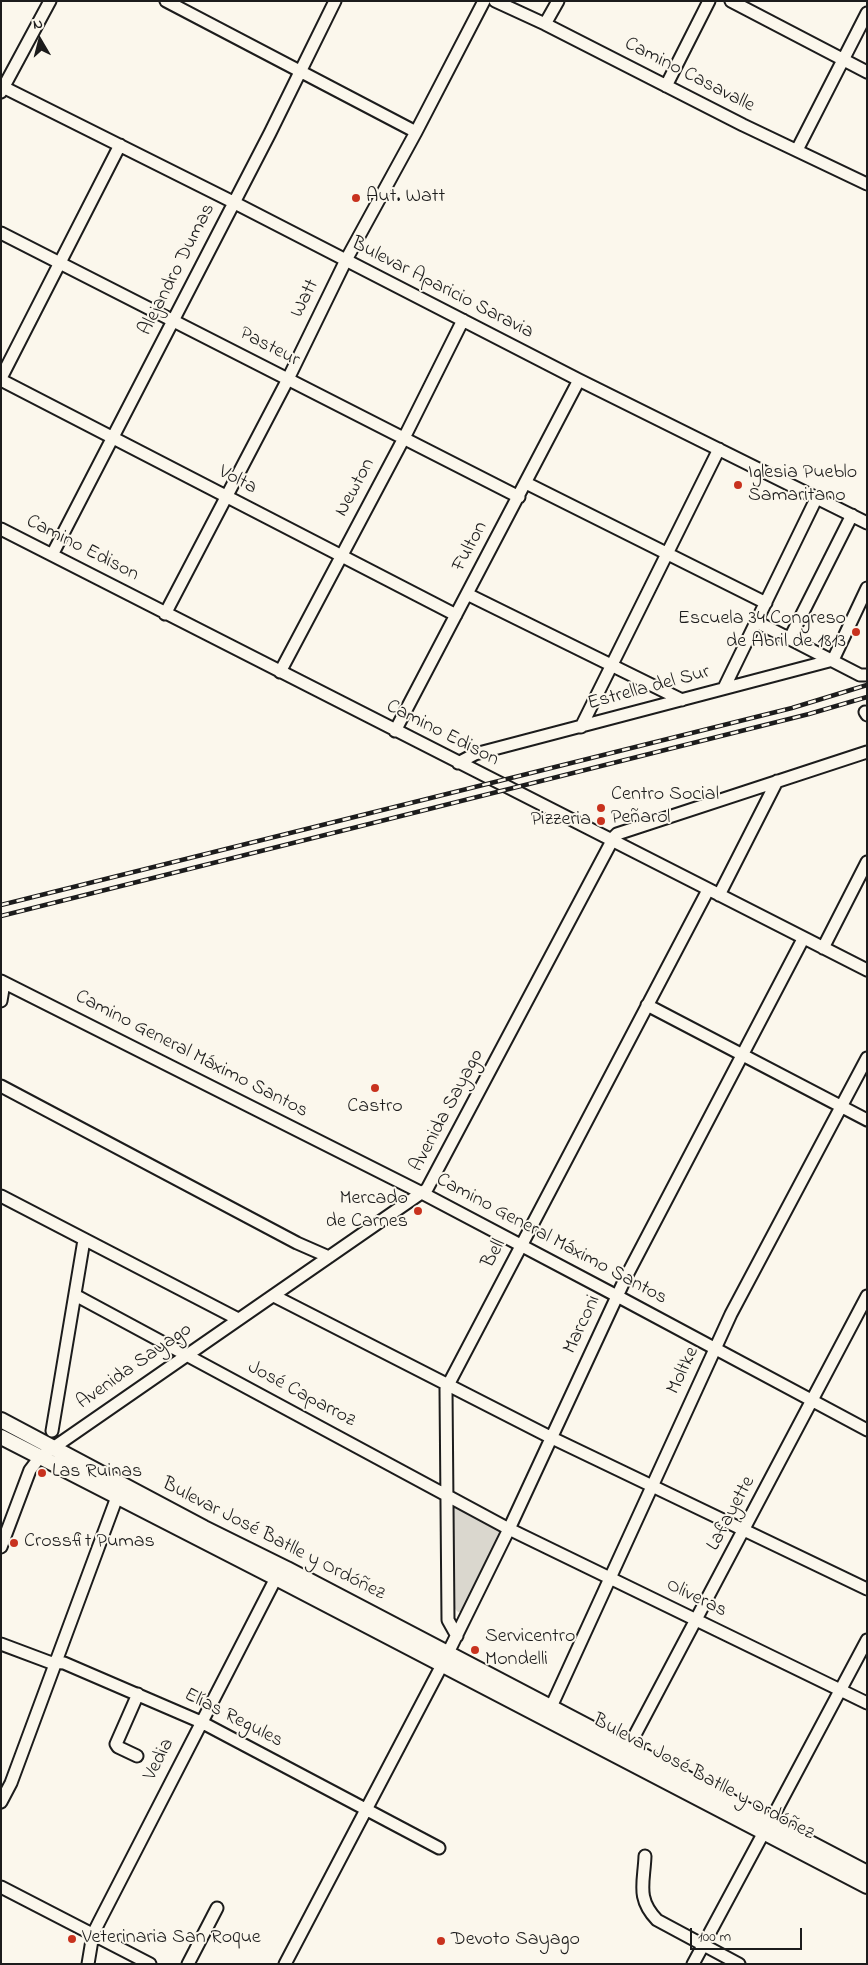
<!DOCTYPE html>
<html>
<head>
<meta charset="utf-8">
<style>
	body { margin:0 }
	#map { position:relative; width:868px; height:1965px; overflow:hidden; background:#fbf7ec; font-family:"Indie Flower",sans-serif }
	canvas { display:block }
	.frame { position:absolute; inset:0; border:2px solid #1c1c1c; pointer-events:none }
	.north { position:absolute; left:15px; top:15px; width:50px; height:50px; -webkit-text-stroke:4px #fbf7ec; paint-order:stroke; rotate:352deg; font-size:14px; font-weight:700; line-height:20px; text-align:center; color:#1c1c1c }
	.north::after { content:''; display:block; margin:auto; width:18px; height:22px; background:#1c1c1c; clip-path:polygon(50% 0,100% 100%,50% 72%,0 100%) }
	.scale { position:absolute; left:690px; top:1928px; width:112px; height:22px; box-sizing:border-box; border:2px solid #1c1c1c; border-top:0; padding-left:6px; font-size:15px; line-height:18px; white-space:nowrap; color:#1c1c1c; -webkit-text-stroke:4px #fbf7ec; paint-order:stroke }
</style>
</head>
<body>
<div id="map">
<canvas width="868" height="1965"></canvas>
<div class="frame"></div>
<div class="north">N</div>
<div class="scale">100 m</div>
</div>
<script>
const ctx = document.querySelector('canvas').getContext('2d');
ctx.lineJoin = 'round';
function paint(path, color) { ctx.fillStyle = color; ctx.fill(path, 'evenodd'); }
function trace(path, color, width, dash) { ctx.strokeStyle = color; ctx.lineWidth = width; ctx.lineCap = dash ? 'butt' : 'round'; ctx.setLineDash(dash || []); ctx.stroke(path); }
function label(font, color, halo, rows, align = 'center') {
  ctx.font = font + ' "Indie Flower",sans-serif'; ctx.lineWidth = 4; ctx.setLineDash([]); ctx.textBaseline = 'middle'; ctx.strokeStyle = halo; ctx.fillStyle = color; for (const [text, x, y, turn = 0] of rows) {
    ctx.save(); ctx.translate(x, y); ctx.rotate((+turn || 0) * Math.PI / 180); ctx.textAlign = isNaN(turn) ? turn : align; if (halo) ctx.strokeText(text, 0, 0); ctx.fillText(text, 0, 0); ctx.restore();
  }
}
paint(new Path2D(`
	M457 1506 499 1529 501 1535 464 1612H458L452 1606V1508Z`), '#dad7ce');
const minor = new Path2D(`
	M166 1 416 132
	M495 1 545 24 743 125 867 184
	M731 1 867 72
	M545 24 558 1
	M1 86 233 202 579 380 867 523
	M666 86 709 1
	M1 92 50 1
	M797 150 867 13
	M1 233 519 497
	M1 378 120 145
	M1 380 456 615
	M526 483 766 603
	M1 529 867 970
	M52 555 270 133 335 1
	M467 594 682 700
	M165 614 288 379 346 260 416 132 484 1
	M757 622 860 675H867
	M790 638 852 515
	M280 672 404 438 463 320
	M724 688 817 497
	M865 712 867 715
	M581 727 719 449
	M395 731 579 380
	M458 763 475 754 833 660 867 588
	M719 895 777 781
	M823 948 867 862
	M1 981 422 1193 617 1296 867 1430
	M1 1001 4 983
	M647 1005 867 1120
	M1 1086 297 1243 329 1257
	M1 1196 238 1319
	M75 1295 509 1529 867 1703
	M274 1296 550 1437 867 1589
	M52 1431 84 1240
	M1 1547 30 1470 40 1457 427 1189 614 837 617 834 867 752
	M457 1636 448 1620 446 1389 708 890
	M1 1644 49 1662 64 1663 201 1722 439 1848
	M551 1707 731 1314 867 1058
	M628 1748 867 1296
	M137 1756 118 1747 116 1744 138 1694
	M1 1802 11 1783 117 1497
	M770 1822 867 1640
	M645 1856C644 1883 636 1898 657 1920L739 1964
	M1 1887 150 1964
	M88 1964 93 1934 99 1922 276 1578
	M188 1964 217 1908
	M285 1964 442 1665 509 1529 626 1277 803 939
	M693 1964 764 1832`);
const major = new Path2D(`
	M1 1420 204 1528 287 1569 867 1873
	M1 1437 276 1578 867 1886`);
trace(minor, '#1c1c1c', 15);
trace(major, '#1c1c1c', 18);
trace(minor, '#fbf7ec', 11);
trace(major, '#fbf7ec', 14);
const rail = new Path2D(`
	M1 905 792 708 867 685
	M1 916 809 714 867 697`);
trace(rail, '#1c1c1c', 4.5);
trace(rail, '#fbf7ec', 2.5, [8]);
for (const [x, y, r, color] of [
	[356,198,5,"#c8321e"],
	[738,485,5,"#c8321e"],
	[856,632,5,"#c8321e"],
	[601,808,5,"#c8321e"],
	[601,821,5,"#c8321e"],
	[375,1088,5,"#c8321e"],
	[418,1211,5,"#c8321e"],
	[42,1473,5,"#c8321e"],
	[14,1543,5,"#c8321e"],
	[475,1650,5,"#c8321e"],
	[72,1939,5,"#c8321e"],
	[441,1941,5,"#c8321e"]
]) { const dot = new Path2D(); dot.arc(x, y, r, 0, 2 * Math.PI); ctx.fillStyle = color; ctx.fill(dot); trace(dot, '#fbf7ec', 2); }
label('20px', '#1c1c1c', '#fbf7ec', [
	["Camino Casavalle",689,76,27],
	["Alejandro Dumas",178,270,-63],
	["Bulevar Aparicio Saravia",442,289,27],
	["Watt",306,299,-64],
	["Pasteur",269,348,27],
	["Volta",237,481,27],
	["Newton",356,488,-62],
	["Fulton",471,547,-62],
	["Camino Edison",82,549,27],
	["Estrella del Sur",649,689,-15],
	["Camino Edison",442,734,27],
	["Camino General Máximo Santos",191,1055,27],
	["Avenida Sayago",448,1111,-62],
	["Camino General Máximo Santos",551,1240,28],
	["Bell",495,1254,-62],
	["Marconi",583,1325,-65],
	["Avenida Sayago",135,1367,-35],
	["Moltke",684,1371,-65],
	["José Caparroz",301,1395,28],
	["Lafayette",732,1514,-62],
	["Bulevar José Batlle y Ordóñez",273,1540,27],
	["Oliveras",696,1599,26],
	["Elías Regules",233,1719,27],
	["Vedia",160,1760,-63],
	["Bulevar José Batlle y Ordóñez",703,1778,28]
]);
label('20px', '#1c1c1c', '#fbf7ec', [
	["Aut. Watt",366,198],
	["Iglesia Pueblo",748,474],
	["Samaritano",748,497],
	["Escuela 34 Congreso",846,620,"right"],
	["de Abril de 1813",846,643,"right"],
	["Centro Social",611,796],
	["Peñarol",611,819],
	["Pizzeria",591,821,"right"],
	["Castro",375,1108,"center"],
	["Mercado",408,1200,"right"],
	["de Carnes",408,1223,"right"],
	["Las Ruinas",52,1473],
	["Crossfit Pumas",24,1543],
	["Servicentro",485,1638],
	["Mondelli",485,1661],
	["Veterinaria San Roque",82,1939],
	["Devoto Sayago",451,1941]
], 'left');
</script>
</body>
</html>
